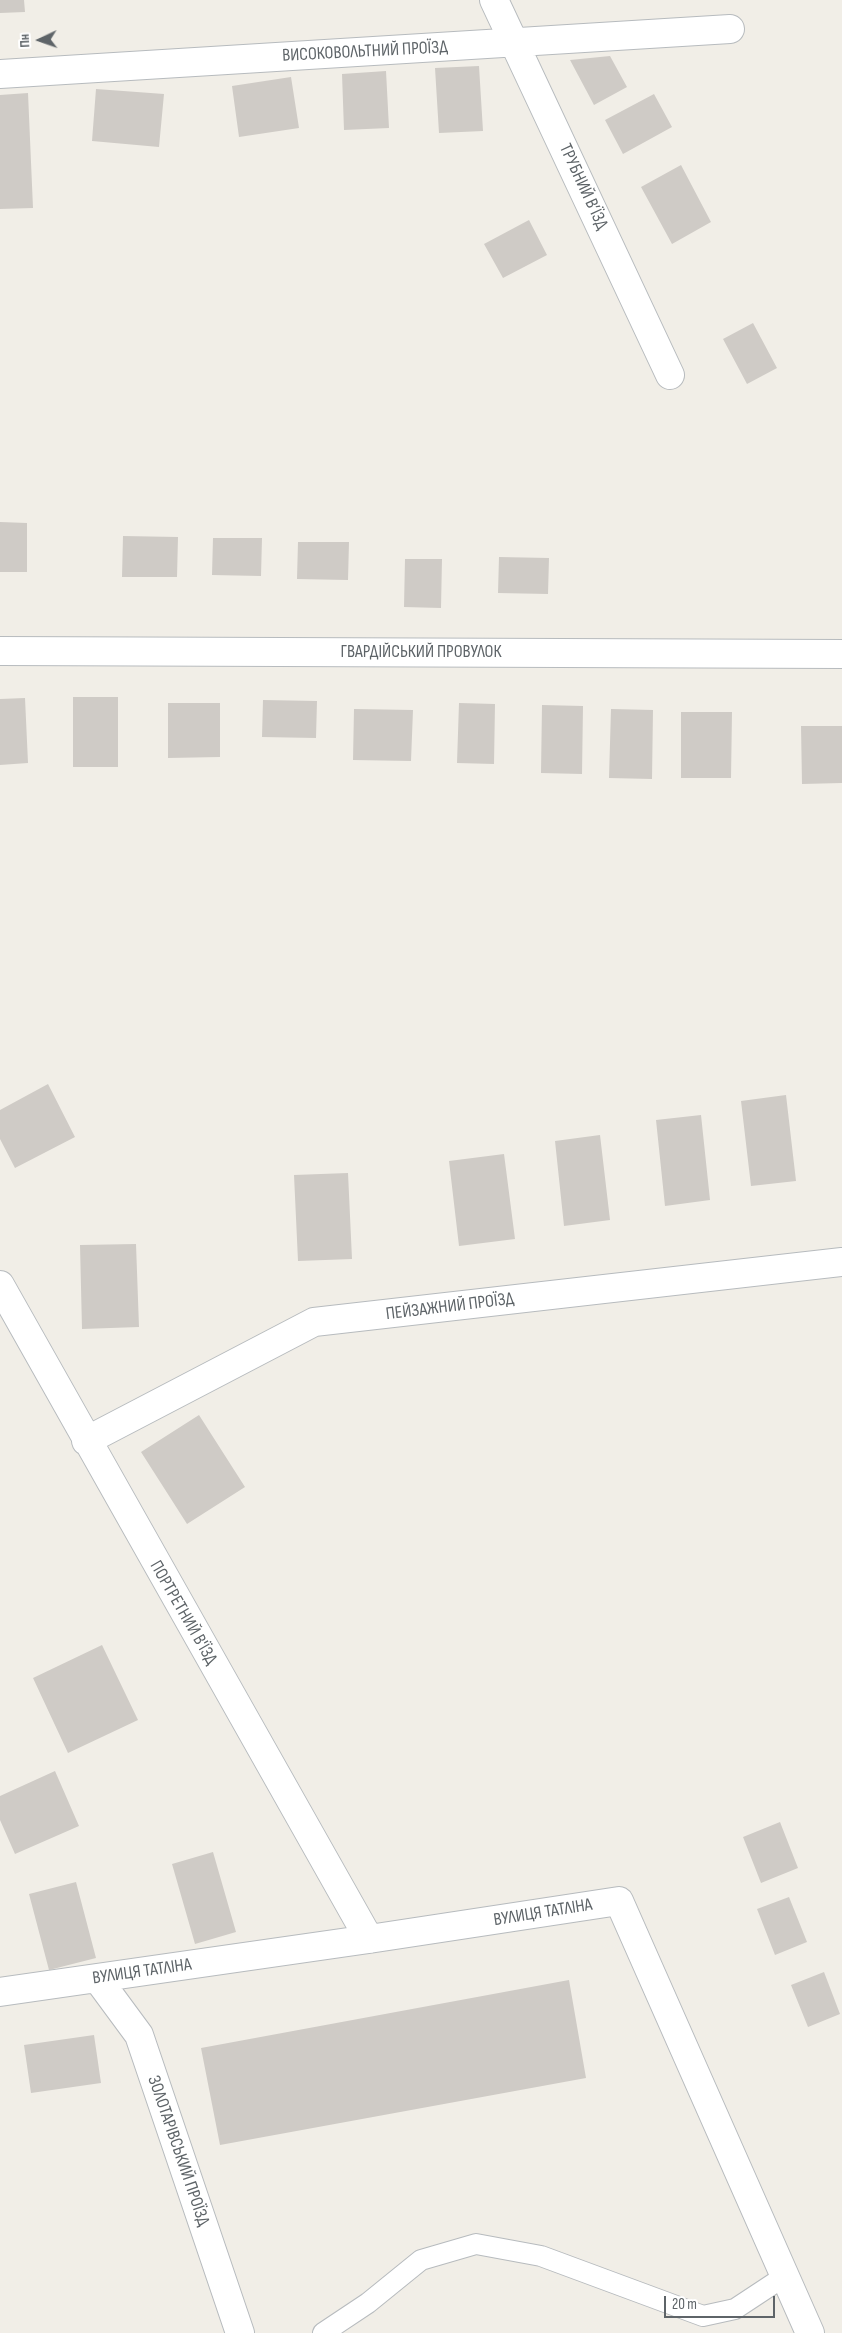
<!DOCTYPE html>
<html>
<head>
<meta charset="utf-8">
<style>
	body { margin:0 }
	#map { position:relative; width:842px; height:2333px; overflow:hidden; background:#f1eee7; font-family:"Sofia Sans Condensed",sans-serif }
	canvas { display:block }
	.north { position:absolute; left:15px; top:15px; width:50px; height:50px; -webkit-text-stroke:4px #fff; paint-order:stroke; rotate:267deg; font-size:14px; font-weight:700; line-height:20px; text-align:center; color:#5e6468 }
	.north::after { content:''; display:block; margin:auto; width:18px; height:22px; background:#5e6468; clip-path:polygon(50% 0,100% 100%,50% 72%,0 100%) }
	.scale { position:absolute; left:664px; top:2296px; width:111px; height:22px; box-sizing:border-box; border:2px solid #5e6468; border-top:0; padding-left:6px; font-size:15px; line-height:18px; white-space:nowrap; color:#5e6468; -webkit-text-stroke:4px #fff; paint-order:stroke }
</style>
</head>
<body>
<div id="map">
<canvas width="842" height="2333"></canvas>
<div class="north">Пн</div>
<div class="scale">20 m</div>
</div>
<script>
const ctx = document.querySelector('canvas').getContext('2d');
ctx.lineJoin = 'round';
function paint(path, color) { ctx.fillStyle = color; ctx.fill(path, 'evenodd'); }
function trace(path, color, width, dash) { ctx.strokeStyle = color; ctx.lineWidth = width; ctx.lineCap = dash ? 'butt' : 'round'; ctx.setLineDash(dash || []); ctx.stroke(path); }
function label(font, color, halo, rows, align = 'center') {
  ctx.font = font + ' "Sofia Sans Condensed",sans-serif'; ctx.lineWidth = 4; ctx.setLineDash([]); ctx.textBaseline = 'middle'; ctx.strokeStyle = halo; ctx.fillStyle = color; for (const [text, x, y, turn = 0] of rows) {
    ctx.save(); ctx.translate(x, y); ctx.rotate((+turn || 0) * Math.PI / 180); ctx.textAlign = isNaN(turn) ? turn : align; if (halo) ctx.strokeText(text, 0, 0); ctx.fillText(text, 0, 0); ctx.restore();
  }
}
paint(new Path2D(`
	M0 0H24L25 12 0 13Z
	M610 56 627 87 594 105 570 60Z
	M479 66 483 131 439 133 435 68Z
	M386 71 389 128 344 130 342 74Z
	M291 77 299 128 239 137 232 86Z
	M96 89 164 94 159 147 92 141Z
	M28 93 33 208 0 209V95Z
	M654 94 672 127 623 154 605 120Z
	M681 165 711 222 672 244 641 187Z
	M529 220 547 255 503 278 484 244Z
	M753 323 777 368 747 384 723 339Z
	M0 522 27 523V572H0Z
	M123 536 178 537 177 577H122Z
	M213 538H262L261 576 212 575Z
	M298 542H349L348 580 297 579Z
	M499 557 549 558 548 594 498 593Z
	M405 559H442L441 608 404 607Z
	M73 697H118V767H73Z
	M25 698 28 763 0 765V699Z
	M263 700 317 701 316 738 262 737Z
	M168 703H220V757L168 758Z
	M459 703 495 704 494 764 457 763Z
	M542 705 583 706 582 774 541 773Z
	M354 709 413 710 411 761 353 760Z
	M611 709 653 710 652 779 609 778Z
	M681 712H732L731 778H681Z
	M801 726H842V783L802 784Z
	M48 1084 75 1137 15 1168 0 1139V1110Z
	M786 1095 796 1181 751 1186 741 1101Z
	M701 1115 710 1200 665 1206 656 1120Z
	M600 1135 610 1220 564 1226 555 1141Z
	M504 1154 515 1239 459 1246 449 1161Z
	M348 1173 352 1259 298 1261 294 1175Z
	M136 1244 139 1327 82 1329 80 1245Z
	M199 1415 245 1487 187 1524 141 1452Z
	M102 1645 138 1720 68 1753 33 1678Z
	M55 1771 79 1826 15 1854 0 1820V1796Z
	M780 1822 798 1868 761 1883 743 1837Z
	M213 1852 236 1932 195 1944 172 1864Z
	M76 1882 96 1958 49 1970 29 1894Z
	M789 1897 807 1942 775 1955 757 1909Z
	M824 1972 840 2014 808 2027 791 1985Z
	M569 1980 586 2078 220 2145 201 2048Z
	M94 2035 101 2083 31 2093 24 2045Z`), '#cfcbc6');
const lane = new Path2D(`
	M323 2333 368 2303 421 2260 476 2244 541 2256 703 2316 735 2309 785 2276`);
const street = new Path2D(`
	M494 0 670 375
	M0 74 730 29
	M0 651 842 654
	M0 1285 369 1939
	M86 1441 314 1322 842 1262
	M97 1978 139 2035 240 2333
	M0 1992 369 1939 619 1901 810 2333`);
trace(lane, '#b7bbbe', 22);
trace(street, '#b7bbbe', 30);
trace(lane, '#fff', 20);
trace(street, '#fff', 28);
label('18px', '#5e6468', '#fff', [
	["ВИСОКОВОЛЬТНИЙ ПРОЇЗД",365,52,-3],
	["ТРУБНИЙ В’ЇЗД",583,187,65],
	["ГВАРДІЙСЬКИЙ ПРОВУЛОК",421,652],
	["ПЕЙЗАЖНИЙ ПРОЇЗД",450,1307,-7],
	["ПОРТРЕТНИЙ В'ЇЗД",183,1613,60],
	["ВУЛИЦЯ ТАТЛІНА",543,1913,-9],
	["ВУЛИЦЯ ТАТЛІНА",142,1972,-8],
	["ЗОЛОТАРІВСЬКИЙ ПРОЇЗД",178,2151,71]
]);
</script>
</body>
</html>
